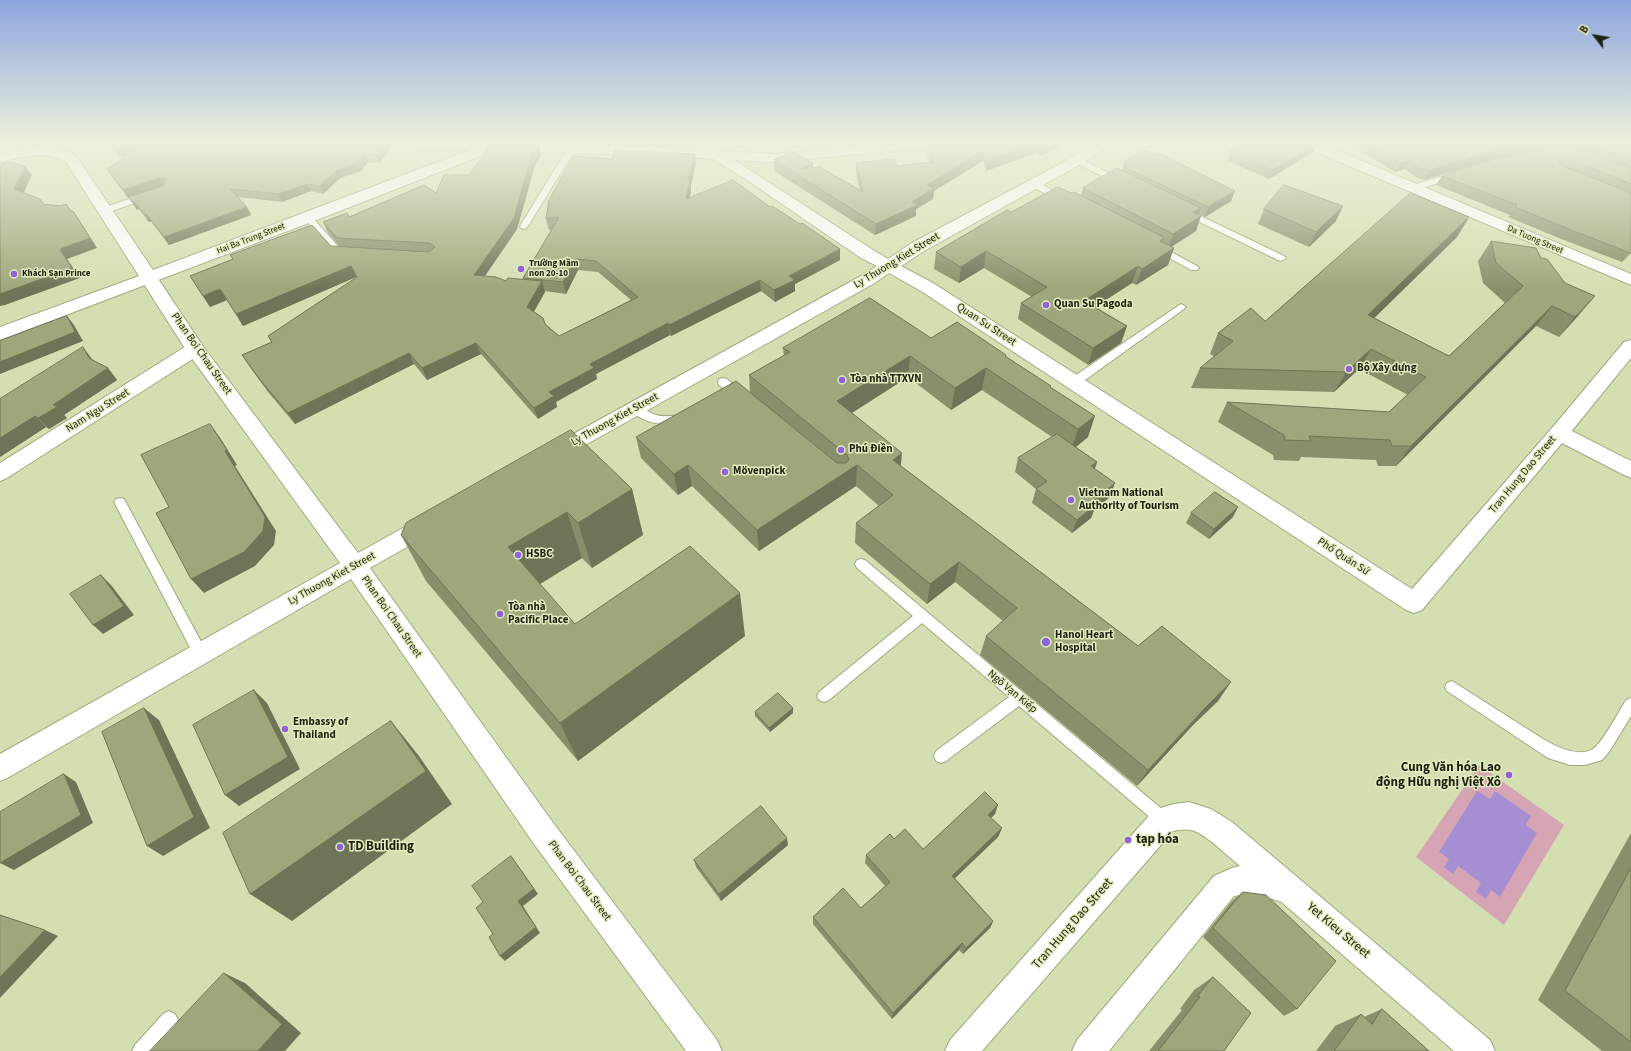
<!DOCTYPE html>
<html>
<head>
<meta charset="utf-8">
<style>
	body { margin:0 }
	#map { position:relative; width:1631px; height:1051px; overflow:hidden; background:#d4dfb1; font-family:"Source Sans 3",sans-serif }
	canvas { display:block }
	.north { position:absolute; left:1575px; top:16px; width:40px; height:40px; -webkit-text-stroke:3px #e1ecbe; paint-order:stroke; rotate:301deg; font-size:11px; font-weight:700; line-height:16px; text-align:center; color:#1f2211 }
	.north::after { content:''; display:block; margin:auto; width:14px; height:18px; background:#1f2211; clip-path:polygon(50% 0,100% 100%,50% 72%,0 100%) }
</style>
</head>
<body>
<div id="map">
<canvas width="1631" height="1051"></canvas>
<div class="north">B</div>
</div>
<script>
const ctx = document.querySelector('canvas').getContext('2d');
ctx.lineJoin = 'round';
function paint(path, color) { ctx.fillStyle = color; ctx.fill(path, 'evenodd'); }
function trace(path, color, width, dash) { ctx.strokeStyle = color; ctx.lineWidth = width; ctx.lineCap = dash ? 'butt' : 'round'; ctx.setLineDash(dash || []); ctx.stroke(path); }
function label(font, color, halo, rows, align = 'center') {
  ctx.font = font + ' "Source Sans 3",sans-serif'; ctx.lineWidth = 3; ctx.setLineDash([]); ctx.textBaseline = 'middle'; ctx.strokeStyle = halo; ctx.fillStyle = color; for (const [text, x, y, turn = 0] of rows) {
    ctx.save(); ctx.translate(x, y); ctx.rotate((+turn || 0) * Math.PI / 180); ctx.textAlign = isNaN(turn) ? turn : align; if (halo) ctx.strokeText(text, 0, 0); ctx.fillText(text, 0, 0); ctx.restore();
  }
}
paint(new Path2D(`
	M556 143H672L660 148 561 145Z
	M1479 765 1564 825 1504 925 1416 857Z`), '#d6a5b4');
paint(new Path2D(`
	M1477 791 1490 799 1495 791 1531 816 1526 825 1537 833 1500 897 1491 890 1486 899 1476 892 1481 883 1458 866 1453 874 1444 867 1449 859 1439 852Z`), '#a58fd2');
const service = new Path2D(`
	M569 146H572L576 148 528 226 524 229 521 228 520 226Z
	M1073 158H1079L1124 181 1120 183H1117L1073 162Z
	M1454 173H1457L1458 175 1457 177 1413 191 1409 188 1410 186Z
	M1034 181 1066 197 1067 199 1063 202 1060 201 1031 186 1030 184Z
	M146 193 149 194 150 196 149 198 109 212 106 213 102 210 103 208Z
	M1186 209 1284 256 1286 258 1281 261 1278 260 1183 214 1182 212 1183 210Z
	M308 215 311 216 342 251 348 252 350 254 348 256H336L304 218Z
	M1158 245 1197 266 1199 268 1197 270H1191L1155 250 1153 248 1155 246Z
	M1181 304 1186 307 1184 309 1078 385H1070L1069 382 1070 379Z
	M723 378 727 379 744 393 745 396 744 399H736L719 385 718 382 719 379Z
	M636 405C643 407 649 413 656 415 666 418 676 414 685 416L686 419 685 422C669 426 641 425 631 409L632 406Z
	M120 498 124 499 205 649 207 653 205 657 200 659 195 657 114 502 116 499Z
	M861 559 865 560 1169 815 1172 820 1169 825 1164 827 1159 825 1019 706 946 761 941 763 936 761 934 756 936 751 1009 697 922 623 829 700 824 702 819 700 817 696 819 692 913 616 857 568 855 564 857 560Z
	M1452 681 1543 739C1555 746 1579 758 1593 749 1603 742 1619 711 1626 700L1631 698V716L1609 752 1602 760 1585 765H1570L1548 758 1447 691 1445 687 1447 683Z
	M169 1011 175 1014 178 1020 175 1026 153 1051H132L135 1045 163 1014Z`);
const minor = new Path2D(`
	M389 143H526L666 148 775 154 884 143H935L933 146 928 147 775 162 666 156 396 147 391 146Z
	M1300 143H1319L1631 274V285L1302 146Z
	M195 343 202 345 204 349 202 353 7 478 0 481V463L188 345Z
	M1246 864 1266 867 1292 877 1297 887 1292 897 1282 902 1253 893 1234 896 1109 1051H1072L1077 1040 1214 876 1232 868Z`);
const tertiary = new Path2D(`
	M691 143H708L873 250 888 259 912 243 1062 163 1094 143H1111L1109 146 1072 169 924 251 901 266 933 283 1412 589 1552 428 1559 426 1566 428 1631 461V478L1624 475 1562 443 1422 610 1414 613 1406 610 921 291 889 273 873 284 562 458 555 460 548 458 545 453 548 448 861 276 877 266 861 258 750 182 693 146Z
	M149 273 155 274 202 345 358 553 421 518 429 515 437 518 440 524 437 530 370 568 554 824 717 1040 722 1051H686L534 844 351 579 9 777 0 781V754L340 563 188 353 140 278 143 274Z
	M1189 802 1211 809 1232 822 1490 1040 1495 1051H1454L1212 842C1197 831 1192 827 1173 831L982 1051H945L950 1040 1154 810 1174 804Z`);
const secondary = new Path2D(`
	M488 143H508L506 146 314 221 0 340V327L139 276 66 162C45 149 22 157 0 162V154C26 147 52 141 76 156L153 270Z
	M1631 340V358L1566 438 1559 440 1552 438 1549 433 1552 428 1624 342Z`);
trace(service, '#9ea87c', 2);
trace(minor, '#9ea87c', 2);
trace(tertiary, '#9ea87c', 2);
trace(secondary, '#9ea87c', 2);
paint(service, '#fff');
paint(minor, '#fff');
paint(tertiary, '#fff');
paint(secondary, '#fff');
paint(new Path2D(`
	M799 143H812L800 144Z
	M850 143H870L850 145Z
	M976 143H1058L1057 148 1041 156 1036 153 986 171 983 161 934 191 933 199 916 209V216L875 235 774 171V160L813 163V167L860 190 856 174V163L897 166 929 162 927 156 928 146Z
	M1347 143H1631V253L1622 262 1564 240 1508 217 1510 215 1436 185 1442 176 1492 160 1481 163 1424 180 1417 178 1405 169 1395 172Z
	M391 148 379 163 368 162 361 171 340 178 323 194 311 191 282 202 238 197 247 207 251 215 169 245 151 221 149 222 139 209 137 210 129 198H128L112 177 107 169 126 157H119L114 149Z
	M1231 151 1313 152 1269 179 1228 161Z
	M541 156 535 165 517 229 485 276 506 281 523 279V278L552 229 549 230 546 219 696 164 691 185V191L690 197 770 207 840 249V260L795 284V291L775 302 761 291 671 336 670 335 596 374 597 379 556 402 557 407 538 419 481 354 427 380 414 364 295 424 268 392 249 366 242 355 271 342 268 336 356 278V277L243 326 227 300 210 307 190 276 233 259 230 255 331 246 340 247 328 233 323 222 349 217 436 193 468 175ZM578 270 598 272 631 300 559 336 545 324 534 312 545 292V291L566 294Z
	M1124 162 1231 201 1205 217 1199 214 1198 215 1201 216 1196 231 1171 247 1174 248 1168 265 1136 285 1132 283 1095 307 1127 326 1121 343 1088 365 1018 319 1021 303 1032 297 984 268 959 283 934 269 936 252 1011 212 1071 193 1081 195 1083 188 1122 170Z
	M1264 209 1336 221 1309 247 1258 224Z
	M1469 217 1457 237 1374 318 1449 356 1505 303 1483 283 1478 261 1491 241 1541 258 1578 316 1559 337 1536 326 1396 466H1378L1376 460 1301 457 1299 461 1274 460 1273 455 1218 422 1227 402 1389 412 1408 395 1359 369 1334 392 1191 388 1200 368 1214 356 1210 354 1218 333 1265 321Z
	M931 338 1006 357 1051 386V388L1088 437 1076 447 1097 462 1095 469 1110 497 1094 510 1091 518 1072 533 1032 503 1036 489 1015 472 1018 458 1052 437 982 390 951 410 908 377 852 413 901 466 1138 646 1218 701 1193 725 1137 786 980 655 986 636 1003 621 955 582 927 604 855 543 856 523 879 506 856 486 759 551 692 486 678 495 641 458 636 437 750 392 749 375 784 356 783 348Z
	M92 359 93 361 108 368 117 380 64 415 67 418 49 429 46 427 0 457V399Z
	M632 489 643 535 592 568 582 558 540 584 575 624 745 636 578 761 426 581 401 535Z
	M1191 513 1233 517 1209 539 1186 523Z
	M793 708V713L770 732 755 716V712Z
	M995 814 991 818 1002 828 998 837 955 878 993 921 990 928 963 954 959 950 892 1019 813 924V917L861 908 885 886 865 863 866 855 923 849Z
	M1631 833V1051H1602L1538 1000Z
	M788 845 721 901 696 867 694 860Z
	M1243 892 1297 1009 1284 1016 1203 937 1232 901Z
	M1213 977 1224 1051H1149L1182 1010 1180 1009 1194 990Z
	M1382 1009 1429 1051H1316L1335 1026 1361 1014 1364 1017Z`), '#87906a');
paint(new Path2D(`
	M386 143H390L391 148 379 163 376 155Z
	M1037 143H1038L1036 153 986 171 988 160Z
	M1048 143H1058L1057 148 1041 156 1043 145Z
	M1318 143 1313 152 1269 179 1273 170Z
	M1533 143H1544L1540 150 1481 163 1424 180 1430 170 1486 153Z
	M539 145 541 156 535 165 517 229 478 286 474 275 532 154Z
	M984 150 983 161 934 191 933 199 916 209V216L875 235 876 224 927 185Z
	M365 154 368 162 361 171 340 178 323 194 320 186 337 170Z
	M695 154 696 164 691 185V191L687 210 686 199 688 180Z
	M1410 160 1405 169 1395 172 1400 163Z
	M813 163V174L801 169Z
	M25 166 32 175 21 199 14 189Z
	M159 178 164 186 128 198 123 190Z
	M308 184 311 191 282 202 278 194Z
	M1235 191 1231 201 1205 217 1208 207Z
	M134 201 139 209 137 210 132 202Z
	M1343 206 1336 221 1309 247 1316 232Z
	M247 207 251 215 169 245 164 237Z
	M1201 208 1197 219 1201 216 1196 231 1168 249 1173 234 1193 212Z
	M73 211 80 221 97 248 67 259 80 278 5 305 0 306V294L60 249Z
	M144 214H146L151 221 149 222Z
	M1469 217 1457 237 1356 336 1368 315Z
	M1174 248 1168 265 1136 285 1142 269Z
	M840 249V260L795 284V291L775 302 774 290 789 276Z
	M986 251 984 268 959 283 961 267Z
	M576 259 578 270 566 294 563 282Z
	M351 266 356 277 243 326 236 314Z
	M1138 266 1132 283 1079 317 1084 301Z
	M760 280 761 291 671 336 669 325Z
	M542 281 545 292 530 318 527 307Z
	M220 289 227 300 210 307 203 296Z
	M1595 296 1578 316 1559 337 1575 317Z
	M1552 306 1536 326 1396 466 1411 446Z
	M67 316 74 325 83 341 0 374V362Z
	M668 323 670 335 596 374 597 379 556 402 557 407 538 419 534 408 549 392 590 364Z
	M1127 326 1121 343 1088 365 1093 348Z
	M476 343 481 354 427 380 422 368Z
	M83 347 92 359 98 370 89 358Z
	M1371 349 1359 369 1334 392 1346 372Z
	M409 353 414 364 295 424 288 413Z
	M910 356 908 377 836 423 837 401Z
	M108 368 117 380 64 415 67 418 49 429 38 418 53 405Z
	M986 368 982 390 951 410 955 388Z
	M35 416 46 427 0 457V438Z
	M1095 416 1088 437 1071 451 1078 429Z
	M210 424 221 439 237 465 235 466 276 531 274 545 255 566 204 593 191 579 225 451Z
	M902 453 900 475 893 460Z
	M1097 462 1092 476 1091 466Z
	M688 465 692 486 678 495 674 474Z
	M857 465 856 486 759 551 757 530Z
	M1115 483 1110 497 1094 510 1091 518 1072 533 1077 520 1092 502Z
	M632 489 643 535 592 568 578 523Z
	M1238 507 1233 517 1209 539 1214 529Z
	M567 512 582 558 527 592 508 547Z
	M959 562 955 582 927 604 930 584Z
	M101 575 111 585 134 615 103 634 93 625Z
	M740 593 745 636 578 761 560 723Z
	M1231 682 1218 701 1193 725 1137 786 1148 770 1206 707Z
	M254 690 267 703 300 769 239 806 225 795Z
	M144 708 159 720 210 828 163 856 147 846Z
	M793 708V713L770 732 769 728Z
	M391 721 419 756 452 804 292 921 250 894Z
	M64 774 76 782 93 823 14 870 0 863Z
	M998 805 995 814 985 823 988 815Z
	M1002 828 998 837 950 883 952 876Z
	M787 838 788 845 721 901 719 894Z
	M511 856 538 894 523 906 540 933 505 961 500 956 518 901Z
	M993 921 990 928 963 954 966 948Z
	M45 930 58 936 0 998V977Z
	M962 943 959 950 892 1019 893 1013Z
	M224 973 245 983 301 1033 285 1051H258Z`), '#6e7556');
const building = new Path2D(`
	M121 143H386L376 155 365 154 358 163 337 170 320 186 308 184 278 194 230 189 247 207 164 237 146 214H144L134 201 132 202 128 197 163 186 165 183 164 179 159 178 123 190 107 169 137 149H114Z
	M976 143H1037L988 160 984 150 927 185 934 188 912 202 917 205 876 224 774 160 793 151 813 163 801 169 820 167 863 192 856 163 894 159 897 166 934 162 928 146Z
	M1039 143H1048L1043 145Z
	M1244 143H1318L1273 170 1231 151Z
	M1367 143H1533L1486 153 1430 170 1423 169 1410 160 1400 163Z
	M1550 143H1577L1578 149 1631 168V184L1567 158H1560L1558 161 1560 165 1631 193V252L1630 253 1571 230 1515 207 1517 205 1442 176 1492 160 1550 147Z
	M1587 143H1631V160Z
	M489 144 539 145 532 154 514 218 474 275 496 277 506 281 508 278 542 281 527 307 543 318 545 324 559 336 638 297 596 261 576 259 563 282 523 278 559 217 546 219 549 200 573 156 612 159 615 150 695 154 688 180H690L686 199 733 180 770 207 772 206 800 224 802 223 840 249 789 276 795 280 774 290 760 280 669 325 668 323 590 364 594 368 549 392 554 396 534 408 476 343 422 368 409 353 288 413 261 381 242 355 272 342 268 336 357 277 351 266 236 314 220 289 203 296 190 276 233 259 230 255 312 225 331 246 429 252 435 247 429 243 337 238 323 222 347 213 349 217 424 185 436 193 444 175H468L482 158Z
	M1146 150 1156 155 1159 153 1235 191 1208 207 1126 168 1127 167 1124 162Z
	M8 162 25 166 14 189 40 199 43 204 60 206 66 204 72 212 73 211 90 238 60 249 72 268 0 294V166Z
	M1117 168 1201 208 1193 212 1201 216 1173 234 1083 188Z
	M1284 185 1343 206 1316 232 1264 209Z
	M1058 187 1071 193 1074 192 1165 238 1160 241 1174 248 1142 269 1138 266 1084 301 1127 326 1093 348 1021 303 1047 287 986 251 961 267 936 252 1007 210 1011 212Z
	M1411 193 1469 217 1368 315 1449 356 1523 286 1496 263 1491 241 1536 248 1541 258 1547 259 1565 283 1595 296 1575 317 1552 306 1411 446H1392L1390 440 1309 436 1311 441 1285 440 1284 435 1227 402 1389 412 1426 377 1371 349 1346 372 1200 368 1233 341 1218 333 1251 308 1265 321Z
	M870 298 931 338 957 322 1006 355 1005 356 1051 386 1050 387 1095 416 1078 429 986 368 955 388 910 356 837 401 902 453 893 460 1138 646 1162 626 1231 682 1206 707 1148 770 986 636 1017 608 959 562 930 584 856 523 893 495 857 465 757 530 688 465 674 474 636 437 736 381 837 463H846L849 460 847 455 749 375 790 352 783 348Z
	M67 316 75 332 0 362V341Z
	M83 347 89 358 108 368 53 405 57 407 38 418 35 416 0 438V399Z
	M210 424 227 450 225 451 265 517 263 531 244 552 191 579 156 513 169 507 141 455Z
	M571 430 632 489 578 523 567 512 508 547 575 624 690 546 740 593 560 723 401 535 406 523Z
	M1057 434 1097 462 1091 466 1115 483 1092 502 1096 504 1077 520 1036 489 1047 481 1018 458Z
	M1215 492 1238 507 1214 529 1191 513Z
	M101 575 124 606 93 625 70 594Z
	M254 690 288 757 225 795 193 725Z
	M778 693 793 708 769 728 755 712Z
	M144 708 194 817 147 846 102 732Z
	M391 721 426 771 250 894 223 833Z
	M64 774 81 815 0 863V812Z
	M985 792 998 805 988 815 1002 828 952 876 993 921 966 948 962 943 893 1013 813 917 843 888 861 908 890 882 866 855 890 834 894 839 905 829 923 849Z
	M761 806 787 838 719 894 694 860Z
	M511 856 534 889 518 901 536 927 500 956 489 937 493 934 476 908 483 902 472 886Z
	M1631 868V1042L1565 991Z
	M1243 892 1266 895 1336 961 1297 1009 1213 928Z
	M0 915 45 930 0 977Z
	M224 973 282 1024 258 1051H150Z
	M1213 977 1251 1013 1224 1051H1158L1200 997 1198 996Z
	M1382 1009 1429 1051H1334L1361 1014 1372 1024Z`);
paint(building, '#9da77b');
trace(building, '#6e7556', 1);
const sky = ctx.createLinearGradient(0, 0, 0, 290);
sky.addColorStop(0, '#8da5df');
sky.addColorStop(0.49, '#ecf1dc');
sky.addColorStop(1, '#ecf1dc00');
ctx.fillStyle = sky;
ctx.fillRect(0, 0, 1631, 290);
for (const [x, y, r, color] of [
	[521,269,4,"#8f61da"],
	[14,274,4,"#8f61da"],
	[1046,305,4,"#8f61da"],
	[1349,369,4,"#8f61da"],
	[842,380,4,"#8f61da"],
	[841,450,4,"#8f61da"],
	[725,472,4,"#8f61da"],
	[1071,500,4,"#8f61da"],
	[518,555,4,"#8f61da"],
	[500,614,4,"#8f61da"],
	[1046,642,5,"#8f61da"],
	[285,729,4,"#8f61da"],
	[1509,775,4,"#8f61da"],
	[1128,840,4,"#8f61da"],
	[340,847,4,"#8f61da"]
]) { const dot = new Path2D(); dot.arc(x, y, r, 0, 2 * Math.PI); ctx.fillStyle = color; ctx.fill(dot); trace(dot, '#e1ecbe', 1.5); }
label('9px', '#1f2211', '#e1ecbe', [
	["Hai Ba Trung Street",251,239,-21],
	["Da Tuong Street",1535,240,23]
]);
label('bold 9px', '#1f2211', '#e1ecbe', [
	["Trường Mầm",529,264],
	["non 20-10",529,274],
	["Khách Sạn Prince",22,274]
], 'left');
label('11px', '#1f2211', '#e1ecbe', [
	["Ly Thuong Kiet Street",897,261,-31],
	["Quan Su Street",986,325,33],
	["Phan Boi Chau Street",201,354,55],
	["Nam Ngu Street",98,411,-32],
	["Ly Thuong Kiet Street",615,420,-29],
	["Tran Hung Dao Street",1523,475,-50],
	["Phố Quán Sứ",1343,557,33],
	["Ly Thuong Kiet Street",332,579,-29],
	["Phan Boi Chau Street",391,617,55],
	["Ngõ Vạn Kiếp",1012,692,40],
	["Phan Boi Chau Street",579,881,53]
]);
label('bold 11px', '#1f2211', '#e1ecbe', [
	["Quan Su Pagoda",1054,305],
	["Bộ Xây dựng",1357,369],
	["Tòa nhà TTXVN",850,380],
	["Phú Điền",849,450],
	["Mövenpick",733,472],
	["Vietnam National",1079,494],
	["Authority of Tourism",1079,507],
	["HSBC",526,555],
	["Tòa nhà",508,608],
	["Pacific Place",508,621],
	["Hanoi Heart",1055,636],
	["Hospital",1055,649],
	["Embassy of",293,723],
	["Thailand",293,736]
], 'left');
label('bold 13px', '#1f2211', '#e1ecbe', [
	["Cung Văn hóa Lao",1501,768,"right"],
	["động Hữu nghị Việt Xô",1501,783,"right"],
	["tạp hóa",1136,840],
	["TD Building",348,847]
], 'left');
label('13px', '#1f2211', '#e1ecbe', [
	["Tran Hung Dao Street",1073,924,-49],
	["Yet Kieu Street",1338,931,40]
]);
</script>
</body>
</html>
